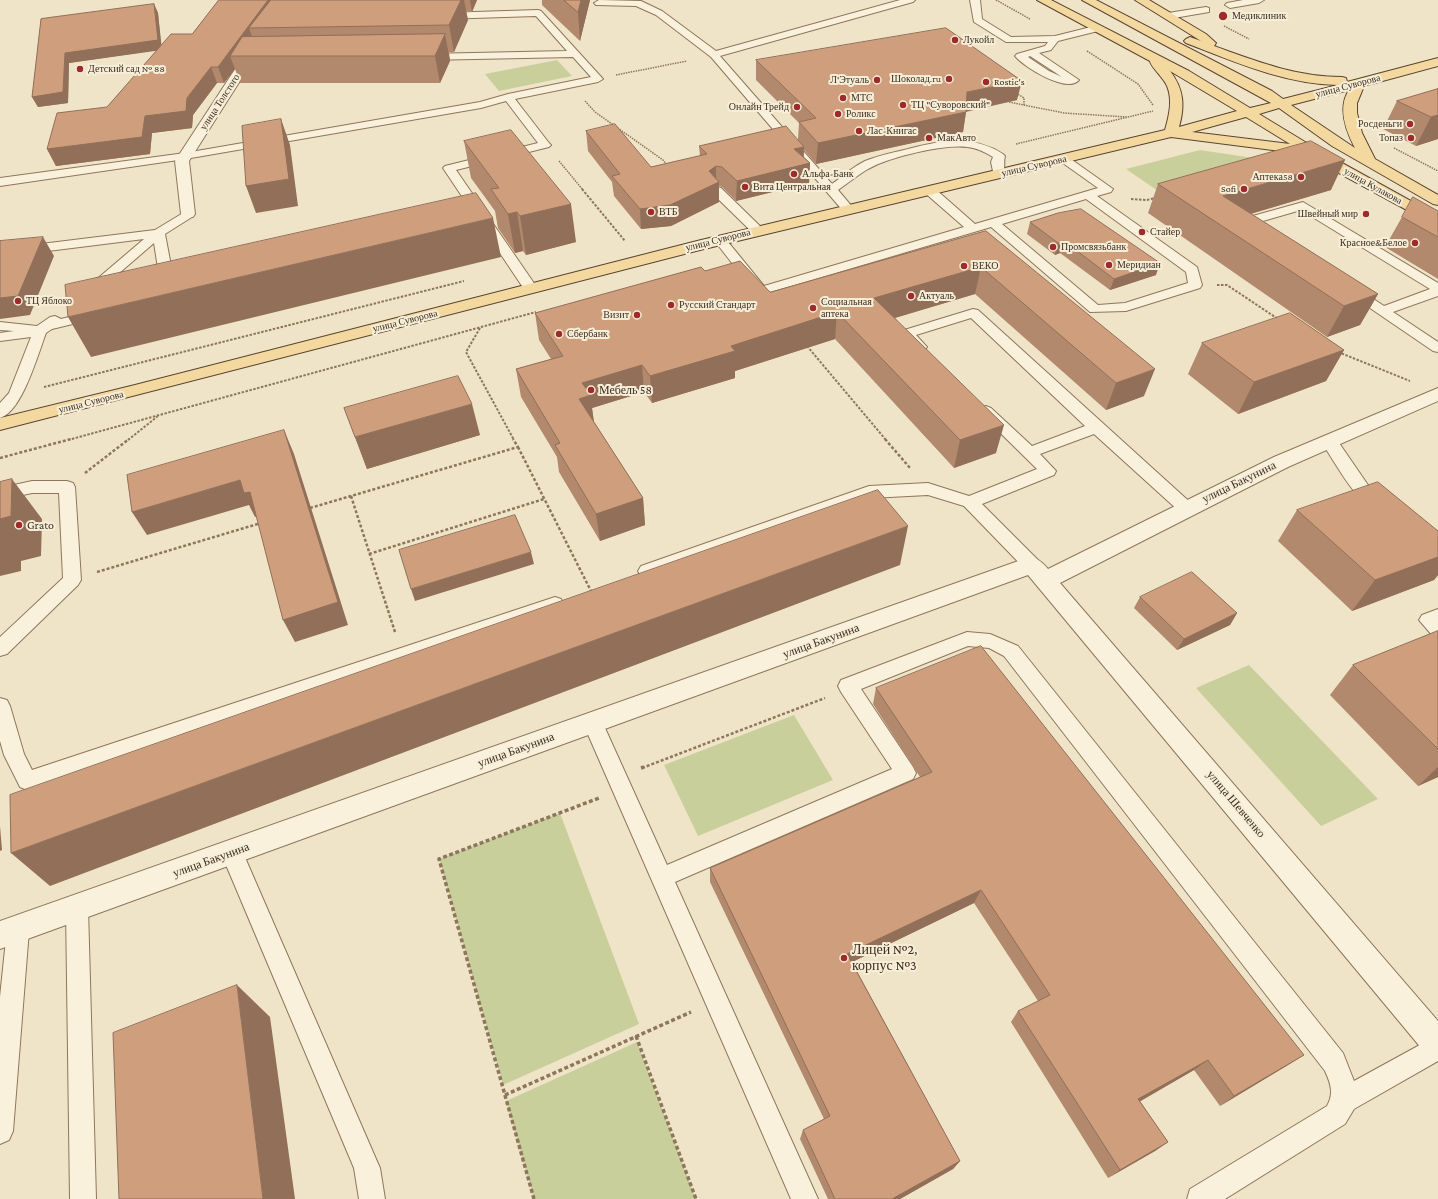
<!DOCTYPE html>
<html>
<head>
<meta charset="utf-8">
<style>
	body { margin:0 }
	canvas { display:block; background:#f0e4c8 }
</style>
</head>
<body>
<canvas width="1438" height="1199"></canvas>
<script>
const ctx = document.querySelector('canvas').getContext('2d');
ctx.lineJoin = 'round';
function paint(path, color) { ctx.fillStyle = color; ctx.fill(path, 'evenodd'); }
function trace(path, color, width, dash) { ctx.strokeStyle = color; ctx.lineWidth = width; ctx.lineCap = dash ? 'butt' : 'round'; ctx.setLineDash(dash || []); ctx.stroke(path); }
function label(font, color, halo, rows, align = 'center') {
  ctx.font = font + ' "Crimson Pro",serif'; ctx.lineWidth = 4; ctx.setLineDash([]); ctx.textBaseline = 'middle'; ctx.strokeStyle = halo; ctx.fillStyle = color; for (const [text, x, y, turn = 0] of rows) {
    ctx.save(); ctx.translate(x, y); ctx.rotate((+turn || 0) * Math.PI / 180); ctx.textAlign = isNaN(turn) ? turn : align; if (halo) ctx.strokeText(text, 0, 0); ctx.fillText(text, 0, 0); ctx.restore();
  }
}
paint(new Path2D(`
	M557 60 572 76 499 91 485 74Z
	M1200 150 1260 159 1158 191 1126 169Z
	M1249 665 1378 799 1321 826 1196 688Z
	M794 715 833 780 698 836 664 765Z
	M560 813 639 1024 503 1085 439 859Z
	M637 1042 696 1199H534L506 1101Z`), '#c9cf9b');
const lane = new Path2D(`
	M599 0 641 1 662 11 716 51 900 0H915L913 2 720 56 832 184C843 176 853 167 865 161 880 155 896 152 912 148 945 140 973 135 1003 154L1005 156C1003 162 1006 171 1002 176H994L991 162 993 157C985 152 977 148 967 147 943 144 890 157 868 169 858 175 848 183 838 190L854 209 848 213 844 212 711 57 656 15 636 6 596 5 594 3Z
	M970 0H980L982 19 1011 37 1055 36 1099 25 1104 28 1102 30 1058 41 1051 50 1039 53 1079 80C1067 94 1024 67 1015 56L1017 54 1045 46 1048 42H1006L974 22ZM1030 56 1062 77 1049 71 1028 57Z
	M1243 0H1264L1259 3 1230 8 1225 5 1227 3Z
	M1206 7 1209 8V12L1168 19 1163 16 1168 13Z
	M538 10 541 11 603 79 598 82 515 99 549 143 551 145 549 147 456 170 538 289 536 292H526L443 168 445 166 538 143 506 101 481 108 185 159 0 186V178L185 153 480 102 508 94 591 77 573 57 426 60 421 57 426 54 567 51 536 16 443 19 438 16 443 13Z
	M1064 156 1068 157 1113 189 1111 192 1097 196 1197 267 1202 285 1200 288 1126 311 1090 312 991 227 761 295 756 294 714 240 720 236 724 237 764 286 964 227 925 193 923 190 925 187H933L975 224 1098 188 1060 161 1058 159 1060 157ZM1086 199 1186 272 1188 283 1125 303 1098 305 1002 224Z
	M717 187 721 188 762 228 764 231 762 234H754L713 194 711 191Z
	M1303 202 1438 283V296L1393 312 1438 342V352L1433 351 1345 291 1347 288H1357L1384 306 1430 289 1301 210 1256 223 1261 228 1255 232 1251 231 1240 222 1242 219Z
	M188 210 192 211 194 214 192 217 165 234 175 287 173 290H163L161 287 154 243 95 294H85L83 291 144 239 0 257V249L155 230Z
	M973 309 978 310 1192 504 1194 508 1192 512 1186 514 1180 512 1094 434 1040 454 1056 471 1054 475 982 504 1038 560 1041 565 1038 570 1032 572 1026 570 964 506 928 495 870 498 653 576 647 578 641 576 638 571 641 566 869 486 928 483 969 496 1037 469 981 414 978 411 981 408 986 406 991 408 1032 446 1085 426 971 318 916 335 927 347 925 350C914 353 905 343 899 334L901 331Z
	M93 311 98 312 100 315 98 318 52 329 46 333C38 354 22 412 0 418V403L9 393 31 337 0 341V333L14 331 0 330V322L37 326 50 317 55 316 61 319Z
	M1329 436 1335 437 1370 488 1386 505 1384 509C1380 510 1376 511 1372 509 1355 499 1332 458 1321 441L1323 437Z
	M32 481H67L73 483 75 487 81 580 78 585 7 654 0 656V637L63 578 59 493H32L0 500V488Z
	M555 597 561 599 564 604 561 609 27 790 20 787 4 755 0 741V698L7 700 10 706 24 754 32 770Z
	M1438 609V636L1431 634 1419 620 1422 615Z
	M967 632 990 634 1018 646 1343 1053 1354 1081 1438 1035V1061L1354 1109 1345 1124 1225 1199H1187L1190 1189 1327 1106C1334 1094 1331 1084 1325 1071L1004 656 989 648 968 646 861 689 913 767 916 773 913 779 675 882 818 1199H791L583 723 586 717 593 715 600 717 667 865 892 769 841 692 838 686 841 680Z
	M232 843 240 846 376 1159 380 1168 385 1199H359L354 1168 221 853 224 846Z
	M77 897 85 900 88 908 96 1199H70L66 908 69 900Z
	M18 919 26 922 29 930 13 1131 9 1140 0 1144V997L7 930 10 922Z`);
const street = new Path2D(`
	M253 47 259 51 189 161 195 214 193 217H183L181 214 175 161 247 51Z
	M1438 388V401L1288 467 1060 583 1438 1021V1059L1427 1055 1028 575 0 949V921L1024 559C1036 556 1041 561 1048 569L1274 457Z`);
const primary = new Path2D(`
	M1037 0H1051L1189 71 1250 108 1271 103 1082 0H1096L1272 91 1283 99 1338 85C1285 84 1235 62 1186 43L1184 41 1186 39 1190 37 1201 41 1135 0H1149L1206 34 1216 43 1214 46C1256 61 1296 77 1342 77L1346 78 1347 82 1438 58V66L1364 86 1357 103V113L1362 133 1375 159 1438 195V205L1433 204 1332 146 1279 108 1259 114 1315 148 1438 216V227L1304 154 1171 137 700 250 0 430V418L135 385 697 241 1165 130C1169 116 1173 100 1167 86 1164 78 1150 66 1150 61ZM1170 71 1237 111 1179 127C1185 106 1184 89 1170 71ZM1349 90C1337 108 1346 131 1355 148L1291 105ZM1246 117 1290 144 1192 132Z`);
trace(lane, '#8d765c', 2);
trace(street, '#8d765c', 2);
trace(primary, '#5b4430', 2);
trace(new Path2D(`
	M996 0 1030 19
	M1224 26 1249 39
	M1087 51 1138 84 1153 105
	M616 75 687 61
	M1016 93 1024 98V106
	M585 101 595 112 663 160 668 166
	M1009 102 1064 113 1127 117
	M1378 128 1388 125
	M1016 144 1153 111
	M1394 148 1438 171
	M559 161 583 190`), '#8d765c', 1.5, [1.5, 1]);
trace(new Path2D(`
	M582 189 625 241
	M1131 199 1147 200 1155 198
	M1217 285H1227L1278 319
	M480 328 466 352 514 440
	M807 346 886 440
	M1338 352 1410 381
	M44 387 464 281
	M68 440 536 312
	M128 440 158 416`), '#8d765c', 2, [2.5, 1.5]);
trace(new Path2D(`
	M885 439 910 468
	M518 447 591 591
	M0 458 71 439
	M85 473 129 439
	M351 496 395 632
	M310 508 518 447 513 439
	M369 554 544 499
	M97 572 261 523
	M642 768 825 698`), '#8d765c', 2.5, [3, 2]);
trace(new Path2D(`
	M641 768 644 767
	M636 1036 696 1199
	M505 1095 691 1012
	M534 1199 439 859 599 798`), '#8d765c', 3.5, [4, 2.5]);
paint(lane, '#faf1dc');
paint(street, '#faf1dc');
paint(primary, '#f3d9a0');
paint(new Path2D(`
	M219 0H477L472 12H466L468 20 454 52H449L450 61 440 83H240L235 69 224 83H217L193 115 192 128 152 133 150 154 56 166 47 149 107 107 157 50 69 63 68 103 38 107 32 97 41 19 154 4 158 13 161 45 192 34Z
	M542 0H590L580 41 542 5Z
	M756 60 1017 100 966 112 963 132 816 164 804 150V157L810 163 809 183 736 201 722 187 719 186V202L671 226 641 229 614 196 612 182 588 151 586 131 651 167 700 156 699 146 798 139 799 123 756 80Z
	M1438 89V139L1416 146 1383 129 1397 101Z
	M464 141 576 242 526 255 523 251 515 253 498 228 495 211 471 178Z
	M1158 184 1331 190 1251 214 1378 294 1360 325 1327 337 1148 213Z
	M1438 211V279L1385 247 1402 217Z
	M1030 222 1156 275 1110 290 1060 253 1055 255 1027 234Z
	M986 231 1144 396 1106 410 975 294 895 318 996 453 954 468 835 339 735 371V378L652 403 644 392 592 408 594 422 643 498 645 525 600 541 559 472 557 457 521 397 516 369 551 359 539 340 535 313 705 271 770 292Z
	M1202 343 1344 350 1326 381 1238 414 1188 374Z
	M344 408 480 435 367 469Z
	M1297 510 1438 531V575L1434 580 1352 611 1278 541Z
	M1140 597 1237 613 1230 625 1177 650 1134 608Z
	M1438 631V777L1418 786 1330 695 1353 665Z
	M876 688 1304 1055 1288 1065 1220 1106 1194 1070 1140 1101 1168 1142 1155 1151 1108 1178 1011 1022 1018 1011 1038 1001 974 903 852 962 960 1161 953 1169 900 1199H828L800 1139 803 1130 824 1119 710 882V868L920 777 873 704Z`), '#b2896c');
paint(new Path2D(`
	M268 0H284L249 28 254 42 230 56 235 69 224 83 218 67Z
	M461 0H464L468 20 454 52 449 25Z
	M470 0H477L472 12Z
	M581 0H590L580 41 578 12Z
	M154 4 158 13 162 50 69 63 68 103 38 107 32 97 65 53Z
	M445 34 450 61 440 83 435 56Z
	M211 67 217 83 193 115 192 128 152 133 150 154 56 166 47 149 145 116 187 98Z
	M1022 81 1017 100 963 112 967 92Z
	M966 112 963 132 816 164 818 143Z
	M1438 115V139L1416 146 1431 117Z
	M281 119 290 145 298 206 256 213 246 186Z
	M804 147 803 165 810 163 809 183 736 201 737 181 794 149Z
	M1345 160 1331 190 1219 223 1223 196Z
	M716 166V183L719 182V202L671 226 641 229 640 209 709 171Z
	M571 204 576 242 526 255 520 216Z
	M517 212 523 251 515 253 508 214Z
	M493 218 501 257 91 357 68 317Z
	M43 237 54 256 30 315 0 319V298Z
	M1064 241 1060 253 1055 255 1058 243Z
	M1160 263 1156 275 1110 290 1114 279Z
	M981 267 975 294 871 325 874 298Z
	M1378 294 1360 325 1327 337 1344 306Z
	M837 312 835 339 735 371V378L652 403 650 376 731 346Z
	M1344 350 1326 381 1238 414 1254 382Z
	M642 365 644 392 592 408 594 423 579 399 582 383Z
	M1155 369 1144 396 1106 410 1116 383Z
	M472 404 480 435 367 469 355 437Z
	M1004 425 996 453 954 468 960 440Z
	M284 430 294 454 348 625 295 642 283 620Z
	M12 479 42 519 41 556 21 561V571L0 576V519Z
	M240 480 250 492 261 515 255 517 249 505 147 535 132 512Z
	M643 498 645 525 600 541 596 514Z
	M908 526 900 565 50 886 11 853Z
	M531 552 534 564 415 601 411 589Z
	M1438 557V575L1434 580 1352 611 1375 580Z
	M1237 613 1230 625 1177 650 1184 639Z
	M1438 767V777L1418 786Z
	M0 826 2 850 0 851Z
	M981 890 974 903 844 966 847 954Z
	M237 985 270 1017 295 1199H263Z
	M1304 1055 1288 1065 1220 1106 1234 1096Z
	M1208 1060 1194 1070 1127 1109 1138 1099Z
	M1168 1142 1155 1151 1108 1178 1120 1170Z
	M960 1161 953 1169 900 1199H892Z`), '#916f58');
const building = new Path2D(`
	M219 0H268L218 67H211L187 98 186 111 145 116 142 137 47 149 57 113 107 107 171 34H192Z
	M271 0H461L449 25 249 28Z
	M564 0H581L578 12Z
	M154 4 158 40 65 53 63 92 32 97 41 19Z
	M946 28 1022 81 967 92 966 112 818 143 799 122 816 118 756 60Z
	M445 34 435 56H230L242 37Z
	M1438 89V115L1431 117 1397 101Z
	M281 119 289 179 246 186 242 126Z
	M615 124 651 167 707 154 699 146 786 126 804 147 794 149 810 163 737 181 722 167 716 166 709 171 719 182 670 205 640 209 612 176 620 174 586 131Z
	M511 130 571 204 520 216 517 212 508 214 491 189 499 188 464 141Z
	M1311 141 1345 160 1223 196 1378 294 1344 306 1158 184Z
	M476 193 493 218 68 317 65 285Z
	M1413 197 1438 211V237L1402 217Z
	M1081 209 1160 263 1114 279 1064 241 1058 243 1030 222 1058 213Z
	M986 231 1155 369 1116 383 981 267 874 298 1004 425 960 440 837 312 731 346 735 351 650 376 642 365 582 383 591 395 579 399 643 498 596 514 555 445 560 443 516 369 563 356 535 313 701 267 705 271 740 261 770 292Z
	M43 237 18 296 0 298V241Z
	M1290 313 1344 350 1254 382 1202 343Z
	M458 376 472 404 355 437 344 408Z
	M284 430 338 602 283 620 250 492 244 493 240 480 132 512 127 475Z
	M12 479 11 516 0 519V482Z
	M1378 482 1438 531V557L1375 580 1297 510Z
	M878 490 908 526 11 853 10 795Z
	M515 515 531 552 411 589 399 550Z
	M1192 572 1237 613 1184 639 1140 597Z
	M1438 631V749L1353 665Z
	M981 646 1304 1055 1234 1096 1208 1060 1138 1099 1168 1142 1120 1170 1018 1011 1050 995 981 890 847 954 960 1161 892 1199H835L803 1130 830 1116 710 868 932 772 876 688Z
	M237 985 263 1199H119L113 1033Z`);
paint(building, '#cf9f7d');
trace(building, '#916f58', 1);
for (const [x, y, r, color] of [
	[1223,16,5,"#9e2a2b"],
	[955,40,4,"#9e2a2b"],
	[80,69,4,"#9e2a2b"],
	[949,79,4,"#9e2a2b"],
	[877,80,4,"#9e2a2b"],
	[986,82,4,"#9e2a2b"],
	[843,98,4,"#9e2a2b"],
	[903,105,4,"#9e2a2b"],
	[797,107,4,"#9e2a2b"],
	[838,114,4,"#9e2a2b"],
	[1410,124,4,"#9e2a2b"],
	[859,131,4,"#9e2a2b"],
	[929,138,4,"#9e2a2b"],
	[1411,138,4,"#9e2a2b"],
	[794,174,4,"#9e2a2b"],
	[1301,177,4,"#9e2a2b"],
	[745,187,4,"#9e2a2b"],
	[1244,189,4,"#9e2a2b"],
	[651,212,4,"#9e2a2b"],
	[1366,214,4,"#9e2a2b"],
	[1142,232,4,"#9e2a2b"],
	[1415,243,4,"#9e2a2b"],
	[1053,247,4,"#9e2a2b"],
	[1109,265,4,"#9e2a2b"],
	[964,266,4,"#9e2a2b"],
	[911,296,4,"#9e2a2b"],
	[18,301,4,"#9e2a2b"],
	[671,305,4,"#9e2a2b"],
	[813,308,4,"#9e2a2b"],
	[637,315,4,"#9e2a2b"],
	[559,334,4,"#9e2a2b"],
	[591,390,4,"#9e2a2b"],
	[19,525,4,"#9e2a2b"],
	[844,958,4,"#9e2a2b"]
]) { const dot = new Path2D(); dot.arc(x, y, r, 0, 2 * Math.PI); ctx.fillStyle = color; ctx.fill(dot); trace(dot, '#f7eed8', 1.5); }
label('10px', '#3d2e20', '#f7eed8', [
	["Медиклиник",1232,16],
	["Лукойл",963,40],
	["Детский сад № 88",88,69],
	["Шоколад.ru",941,79,"right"],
	["Л'Этуаль",869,80,"right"],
	["Rostic's",994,82],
	["МТС",851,98],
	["ТЦ \"Суворовский\"",911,105],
	["Онлайн Трейд",789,107,"right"],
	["Роликс",846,114],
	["Росденьги",1402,124,"right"],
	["Лас-Книгас",867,131],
	["МакАвто",937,138],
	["Топаз",1403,138,"right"],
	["Альфа-Банк",802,174],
	["Аптека58",1293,177,"right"],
	["Вита Центральная",753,187],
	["Sofi",1236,189,"right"],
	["ВТБ",659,212],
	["Швейный мир",1358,214,"right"],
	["Стайер",1150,232],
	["Красное&Белое",1407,243,"right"],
	["Промсвязьбанк",1061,247],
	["Меридиан",1117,265],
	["ВЕКО",972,266],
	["Актуаль",919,296],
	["ТЦ Яблоко",26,301],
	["Социальная",821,302],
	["аптека",821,314],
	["Русский Стандарт",679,305],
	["Визит",629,315,"right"],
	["Сбербанк",567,334]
], 'left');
label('10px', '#3d2e20', '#f7eed8', [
	["улица Суворова",1348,86,-15],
	["улица Толстого",220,102,-57],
	["улица Суворова",1034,166,-13],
	["улица Кулакова",1373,186,29],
	["улица Суворова",718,240,-14],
	["улица Суворова",405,321,-14],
	["улица Суворова",91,402,-14]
]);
label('12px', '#3d2e20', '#f7eed8', [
	["Мебель 58",599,390],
	["Grato",27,525]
], 'left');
label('12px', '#3d2e20', '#f7eed8', [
	["улица Бакунина",1239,482,-26],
	["улица Бакунина",821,641,-20],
	["улица Бакунина",516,750,-20],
	["улица Шевченко",1236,804,50],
	["улица Бакунина",211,860,-20]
]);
label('14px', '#3d2e20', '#f7eed8', [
	["Лицей №2,",852,950],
	["корпус №3",852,966]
], 'left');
</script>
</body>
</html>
